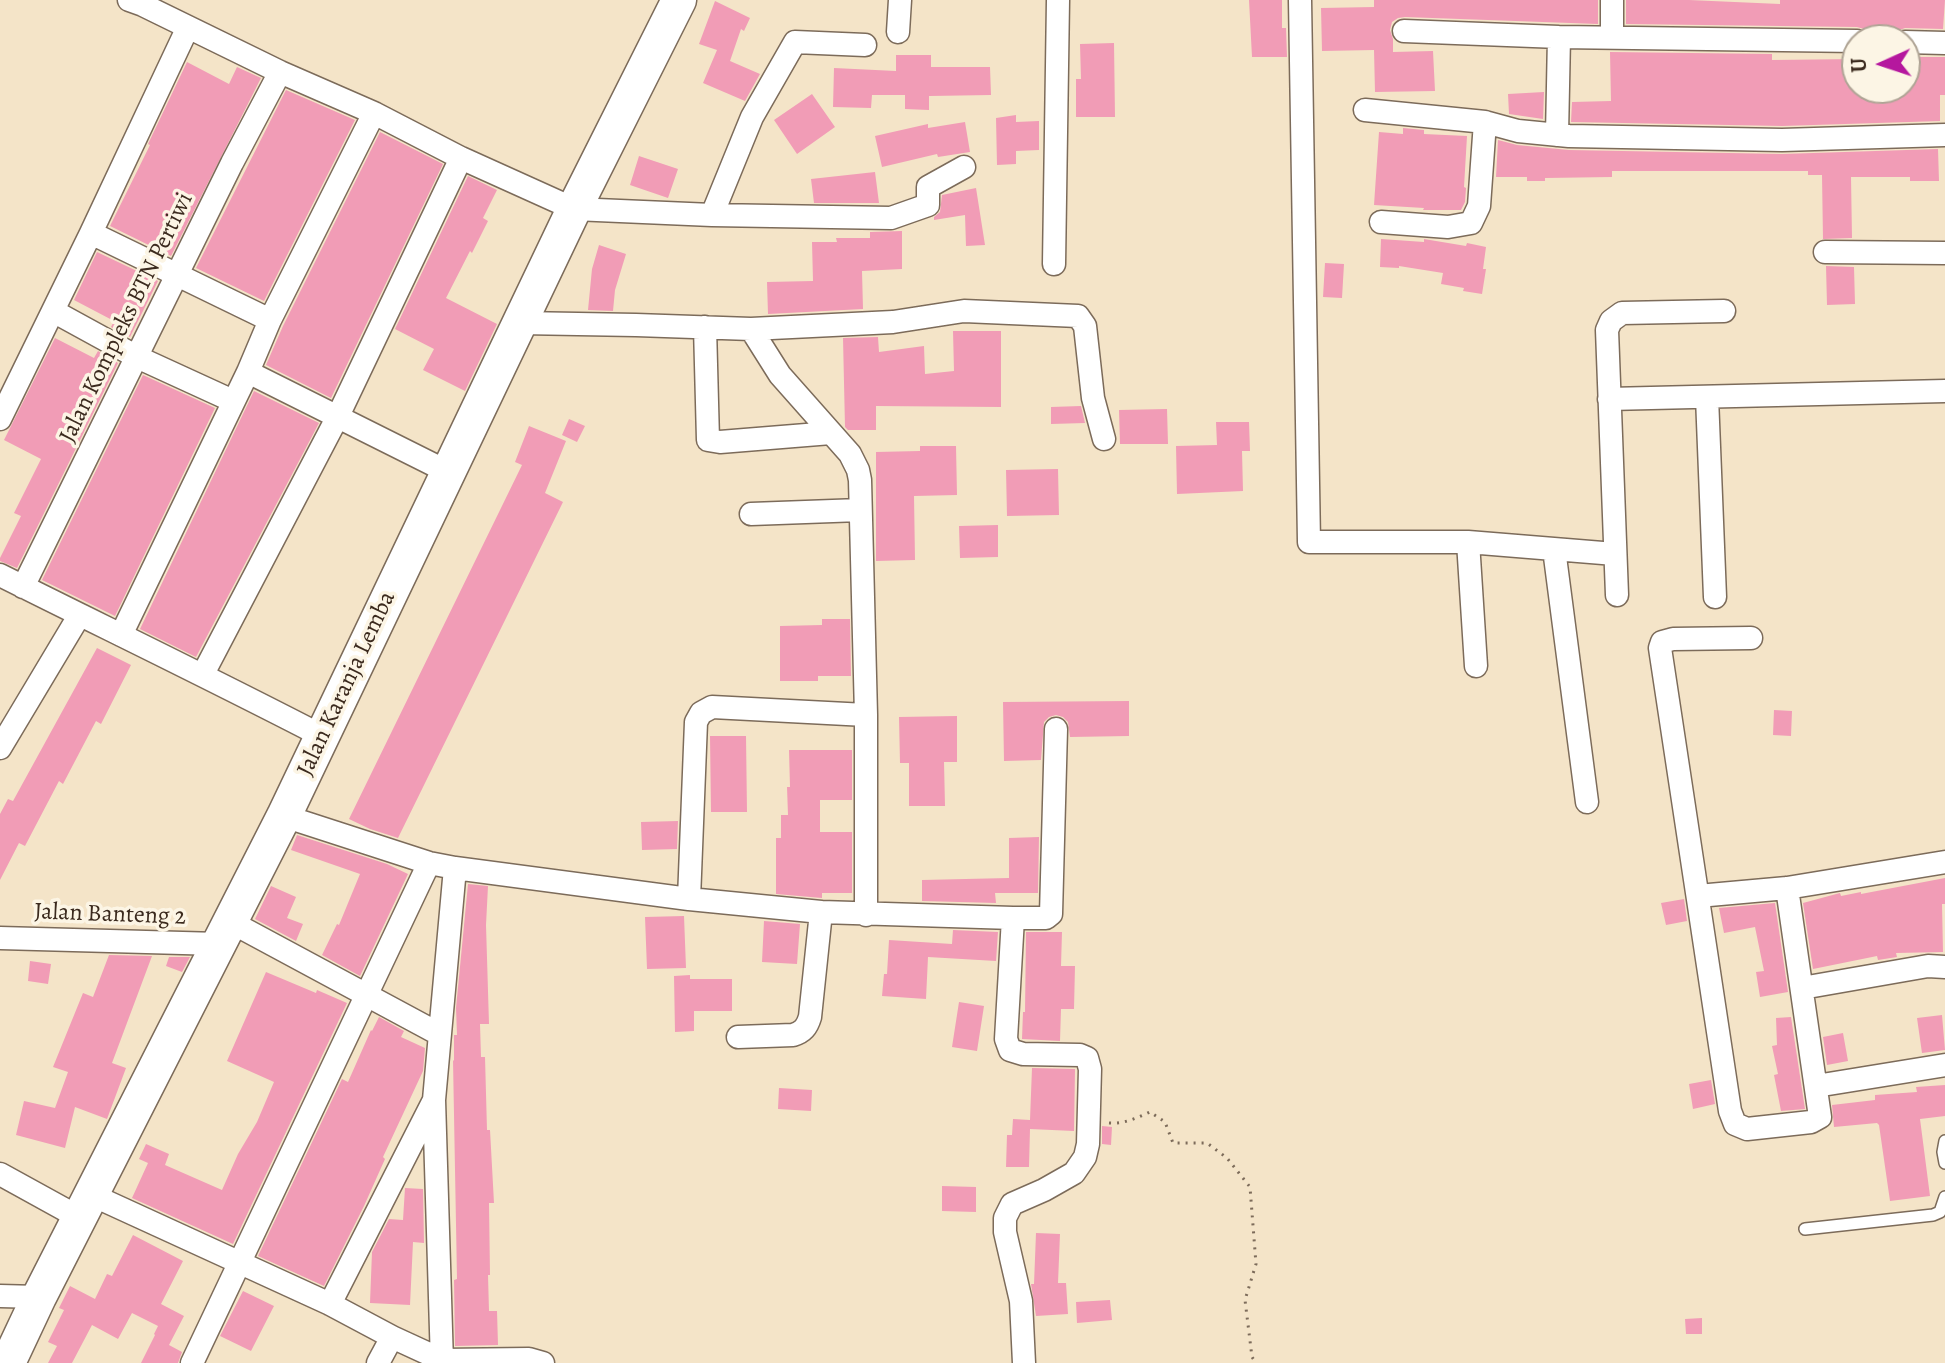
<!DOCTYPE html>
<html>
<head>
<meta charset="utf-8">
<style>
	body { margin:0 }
	#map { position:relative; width:1945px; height:1363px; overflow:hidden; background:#f4e4c8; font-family:Alegreya,serif }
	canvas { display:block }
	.north { position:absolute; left:1841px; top:24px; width:80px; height:80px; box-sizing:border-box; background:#fcf5e5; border:2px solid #afa495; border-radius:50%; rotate:267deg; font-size:22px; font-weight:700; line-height:32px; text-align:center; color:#3b2a1e }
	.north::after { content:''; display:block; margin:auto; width:28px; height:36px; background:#b5179e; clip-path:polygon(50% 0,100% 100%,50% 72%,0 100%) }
</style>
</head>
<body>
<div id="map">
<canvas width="1945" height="1363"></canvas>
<div class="north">U</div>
</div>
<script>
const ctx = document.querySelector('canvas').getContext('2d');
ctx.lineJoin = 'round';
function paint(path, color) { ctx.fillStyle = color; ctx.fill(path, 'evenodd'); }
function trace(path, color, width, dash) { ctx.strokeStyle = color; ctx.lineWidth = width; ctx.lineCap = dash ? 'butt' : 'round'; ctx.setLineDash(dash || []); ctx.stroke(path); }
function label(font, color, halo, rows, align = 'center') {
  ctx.font = font + ' Alegreya,serif'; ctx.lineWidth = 7; ctx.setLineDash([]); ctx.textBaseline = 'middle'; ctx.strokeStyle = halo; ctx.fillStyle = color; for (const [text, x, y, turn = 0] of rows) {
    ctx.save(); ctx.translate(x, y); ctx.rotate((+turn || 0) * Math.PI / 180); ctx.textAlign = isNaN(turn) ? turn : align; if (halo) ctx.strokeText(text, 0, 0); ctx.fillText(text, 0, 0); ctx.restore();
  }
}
paint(new Path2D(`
	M1249 0H1282V28H1286L1287 57H1252Z
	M1374 0H1598V24L1405 17 1398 18 1392 22 1390 30 1393 39V52L1433 51 1435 91 1375 92 1374 50 1322 51 1321 8 1374 7Z
	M1626 0H1689L1780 4V0H1945L1943 29 1905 28 1897 31 1864 29 1857 27 1626 24Z
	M715 1 750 18 744 31 741 29 730 61 760 74 745 101 703 83 717 50 699 44Z
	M1114 43 1115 117H1076V79H1081L1080 44Z
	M1610 52 1772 54V60L1857 59V88H1905V57H1945V95H1940V121L1782 126 1571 122 1572 102 1611 101Z
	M896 55H931V67H990L991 95 929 96V110L905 109V95H872L871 108 833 107 834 68 896 71Z
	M187 62 229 84 237 67 261 78 171 256 110 226 150 145 148 144Z
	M286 90 355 120 264 301 196 268Z
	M1544 92 1543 119 1509 114 1508 94Z
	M812 94 835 127 797 154 774 120Z
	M1016 115V122L1039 121V150L1016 151V164L997 165 996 118Z
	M965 122 970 152 938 157 937 154 882 167 875 136 928 124V128Z
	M1403 128 1424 130V134L1467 136 1464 187 1466 188 1465 202 1461 210H1423L1424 208 1374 205 1379 132 1403 134Z
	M380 132 443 164 331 398 266 365 283 326Z
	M1498 140 1517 145 1569 150 1782 154 1938 149 1939 181H1910V177H1851L1852 238 1823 239 1822 175H1808V171H1612V177L1545 178V181H1527V177H1496Z
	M639 156 678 169 668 198 630 185Z
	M875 172 879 203H814L811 179Z
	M468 176 497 190 483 218 488 221 472 253 470 251 446 298 497 324 465 391 423 370 434 349 395 329Z
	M976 188 985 245 966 246 965 215 934 220V217L940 212 942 195Z
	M902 231V269L862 271 863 309 768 314 767 282 813 281 812 242H837L836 238H870V232Z
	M1381 239 1424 242V239L1466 246 1467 243 1486 247 1483 269H1486L1482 294 1463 291 1464 288 1441 284 1443 273 1399 266V268L1380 267Z
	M599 245 626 254 615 290 613 311 588 310 592 269Z
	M97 252 158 281 130 337 111 327 114 321 74 300Z
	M1325 263 1344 264 1342 298 1323 297Z
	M1826 266 1854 267 1855 304 1827 305Z
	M953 331H1001V407L876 406V430H848L845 427 843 338 878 337 879 352 924 346 925 374 954 371Z
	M55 338 94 358 98 351 118 363 17 568 0 561V558L21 516 14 513 41 459 4 440Z
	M143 375 215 408 115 616 42 580Z
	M254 391 319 423 196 657 140 629Z
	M1081 406 1085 423 1051 424V407Z
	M1167 409 1168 444H1120L1119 410Z
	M569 419 585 426 577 442 562 435Z
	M1216 422H1249L1250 451H1242L1243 491 1177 494 1176 446 1217 445Z
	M529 426 566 441 545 493 563 502 398 838 370 829 349 819 522 465 515 462Z
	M920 446H956L957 495 914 496 915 560 876 561V452L920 451Z
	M1058 469 1059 515 1007 516 1006 470Z
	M998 525V557L960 558 959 526Z
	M822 619H850L851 676H818V681H780V626L822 625Z
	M97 648 131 665 101 724 96 721 63 784 59 781 25 846 19 843 0 880V814L8 799 13 801Z
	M1129 701V736L1070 737 1068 722 1063 717 1056 715 1049 717 1044 722 1041 760 1004 761 1003 702Z
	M1774 710 1792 711 1791 736 1773 735Z
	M957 716V762H944L945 806H909V763H900L899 717Z
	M710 736H746L747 812H711Z
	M789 750H852V800H820V832H852V893H822V898L776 894V838H781V815H788L787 787H790Z
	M678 821 677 849 642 850 641 822Z
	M297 835 387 864 408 874 360 976 322 955 337 924 339 925 360 874 291 850Z
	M1039 837 1038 893H995L996 903 922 901V880L1009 878V838Z
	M1945 878V904H1942L1943 952 1896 953 1897 957 1878 960 1877 956 1813 969 1803 903 1840 893 1841 896 1861 892V894Z
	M468 884 488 886 486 925 489 1024H480L481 1057H485L487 1130H490L494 1203H489L490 1275H488L489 1311H497L498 1345 455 1346 454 1280 457 1279 453 1060 454 1061V1035H457L456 1008Z
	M271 886 296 897 287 918 303 924 296 941 255 919Z
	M1684 899 1687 921 1666 925 1661 903Z
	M1775 903 1788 992 1760 997 1756 972 1764 971 1755 927 1724 933 1719 908Z
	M684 916 686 968 647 969 645 917Z
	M764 921 800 924 797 964 762 962Z
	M953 930 998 932 996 961 928 957 926 999 882 996 884 974H887L889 940 952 944Z
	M1026 932H1062L1061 966H1075L1074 1009H1061L1060 1041 1022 1039 1023 1012H1025Z
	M109 955 152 956 112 1063 126 1068 107 1119 75 1107 65 1148 16 1135 24 1101 55 1108 68 1072 53 1067 83 993 93 997Z
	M169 957H190L182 972 166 966Z
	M30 961 51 964 48 984 28 981Z
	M266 972 316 993 317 990 347 1003 233 1244 132 1198 148 1163 139 1159 146 1144 169 1154 165 1165 222 1190 238 1154 257 1122 274 1082 227 1061Z
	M690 975V979H732V1011H694V1031L675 1032 674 976Z
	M959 1002 984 1006 977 1051 952 1047Z
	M1942 1015 1945 1050 1922 1053 1917 1018Z
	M379 1017 404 1031 401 1037 425 1048 423 1071 383 1157 385 1159 364 1206 324 1286 258 1256 342 1079 348 1082 371 1030 372 1031Z
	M1791 1017 1805 1109 1781 1111 1774 1075 1778 1074 1772 1046 1777 1045 1776 1018Z
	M1843 1033 1848 1061 1827 1065 1823 1037Z
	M1032 1068 1075 1069 1074 1131 1030 1129 1029 1167H1006L1007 1135H1012L1013 1119 1030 1120Z
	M1711 1080 1715 1104 1693 1109 1689 1084Z
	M1945 1085V1116L1920 1119 1930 1196 1890 1201 1879 1125 1877 1123 1834 1127 1832 1105 1875 1100V1095L1917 1092 1916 1087Z
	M779 1088 812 1090 811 1111 778 1109Z
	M1102 1126 1112 1127 1111 1145 1102 1144Z
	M942 1186 976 1187V1212L942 1211Z
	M405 1188 423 1189 424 1243 413 1242 410 1305 370 1303 372 1252 389 1219 403 1220Z
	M1036 1233 1060 1234 1058 1283H1066L1068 1314 1036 1316 1031 1284H1034Z
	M133 1235 183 1261 161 1304 184 1316 169 1345 182 1352 178 1363H141L155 1335 154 1334 158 1326 132 1313 118 1339 92 1325 72 1363H48L57 1346 48 1342 64 1310 59 1308 70 1286 95 1299 107 1274 112 1276Z
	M243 1291 274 1306 251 1351 220 1336Z
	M1110 1300 1112 1320 1077 1323 1076 1302Z
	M1702 1318V1334H1686L1685 1319Z`), '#f19cb6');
const lane = new Path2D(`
	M1945 1141 1943 1152 1945 1163
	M1805 1229 1933 1215 1940 1212 1945 1197`);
const street = new Path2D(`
	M129 0 143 5 280 72 374 113 461 158 574 209 712 215 891 218 928 205V187L964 167
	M1300 0 1309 542H1468L1615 554
	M1404 31 1559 37 1857 41
	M898 32 900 0
	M1612 37V0
	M1905 42 1945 43
	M1365 110 1485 122 1518 131 1569 136 1782 140 1945 135
	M1557 135 1559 37
	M712 215 752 117 795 42 865 45
	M1381 222 1448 227 1471 223 1479 206 1485 122
	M91 233 270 320
	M1825 252 1945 253
	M1054 264 1058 0
	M53 311 137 357 233 401
	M520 323 636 325 751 329 780 375 850 454 858 470 860 480 866 715
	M705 327 708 440 720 442 831 433
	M751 329 893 322 964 311 1078 316 1085 326 1093 398 1104 439
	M248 372 448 472
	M1707 397 1715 597
	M1609 399 1945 391
	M0 419 91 233 188 27
	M751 514 860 510
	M1468 542 1476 666
	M1554 549 1587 802
	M0 575C108 629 216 681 322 736
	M23 587 232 163 280 72
	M1617 595 1607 330 1611 321 1622 313 1724 311
	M121 635 248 372 270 320 374 113
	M1751 638 1673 639 1662 642 1660 648 1730 1111 1735 1124 1747 1129 1811 1122 1820 1117 1787 888
	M203 674 338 416 461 158
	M0 748 79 616
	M284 816 429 863 455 868 689 899 821 912 1013 918 1006 1039 1010 1050 1023 1054 1080 1055 1087 1058 1090 1069 1088 1144 1085 1157 1074 1173 1044 1190 1012 1204 1005 1218V1232L1021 1301 1024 1363
	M1698 896 1787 888 1945 862
	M689 899 696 722 701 713 712 707 866 715V915
	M1013 918H1046L1051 914 1056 729
	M229 921 439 1034
	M0 938 219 944
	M1802 988 1928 966 1945 967
	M738 1037 793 1035C803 1032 807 1027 810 1017L821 912
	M1816 1086 1945 1065
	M0 1174 80 1218
	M92 1195 330 1304 392 1337 442 1360 529 1359 543 1363
	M0 1296 39 1297
	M330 1304 433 1102
	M192 1363 429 863
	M378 1363 392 1337
	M442 1363 434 1100 455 868`);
const primary = new Path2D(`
	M8 1363 39 1297 284 816 574 209 679 0`);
trace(lane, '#7c6b5a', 14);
trace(street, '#7c6b5a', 25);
trace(primary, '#7c6b5a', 37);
trace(new Path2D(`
	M1109 1123C1124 1124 1137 1118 1150 1112L1165 1122 1173 1143H1207L1227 1158 1250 1187 1256 1264 1245 1300 1252 1357 1256 1363`), '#7c6b5a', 3, [2, 6]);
trace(lane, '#fff', 11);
trace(street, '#fff', 22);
trace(primary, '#fff', 34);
label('24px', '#3b2a1e', '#fcf5e5', [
	["Jalan Kompleks BTN Pertiwi",127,318,-64],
	["Jalan Karanja Lemba",347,684,-65],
	["Jalan Banteng 2",110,915,2]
]);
</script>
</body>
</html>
